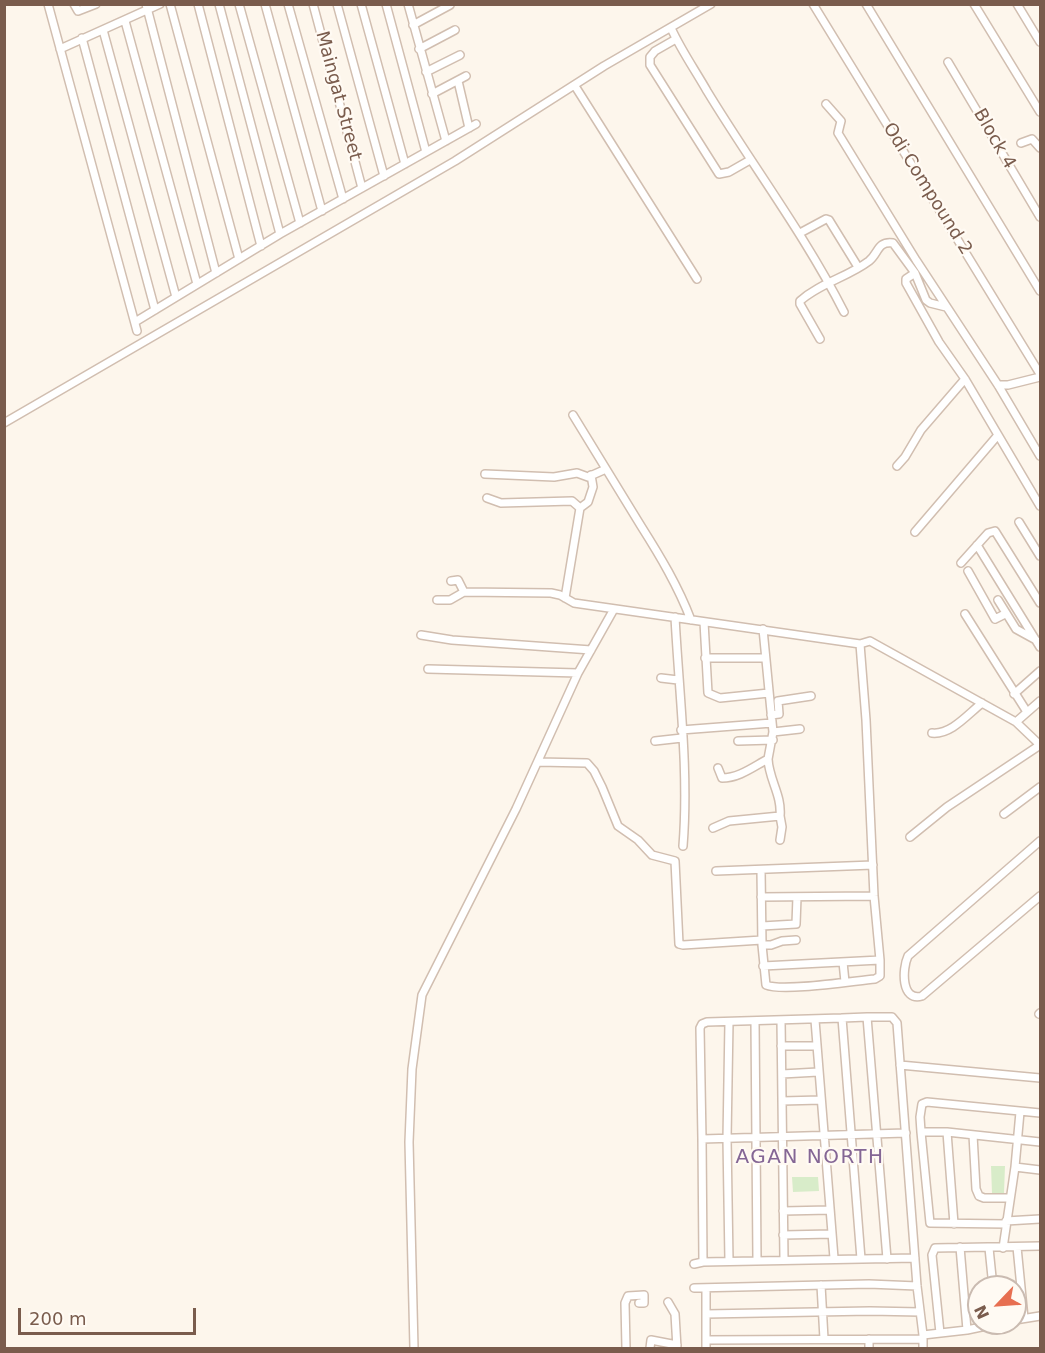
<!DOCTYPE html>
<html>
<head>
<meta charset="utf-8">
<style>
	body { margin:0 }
	#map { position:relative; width:1045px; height:1353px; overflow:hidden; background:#fdf6ec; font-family:"DejaVu Sans",sans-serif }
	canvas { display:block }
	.frame { position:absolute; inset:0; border:6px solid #7a5c4d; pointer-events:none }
	.north { position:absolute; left:967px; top:1275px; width:60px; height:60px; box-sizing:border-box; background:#fffaf3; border:2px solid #cabbb1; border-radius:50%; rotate:245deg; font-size:16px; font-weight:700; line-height:24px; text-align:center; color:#7a5c4d }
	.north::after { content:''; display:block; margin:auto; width:21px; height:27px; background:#e76f51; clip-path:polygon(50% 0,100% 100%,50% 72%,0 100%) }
	.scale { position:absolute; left:18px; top:1308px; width:178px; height:27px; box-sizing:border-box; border:3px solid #7a5c4d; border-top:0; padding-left:8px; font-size:18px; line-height:21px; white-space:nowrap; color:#7a5c4d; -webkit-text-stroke:4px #fffaf3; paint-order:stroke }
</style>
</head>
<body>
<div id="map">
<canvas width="1045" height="1353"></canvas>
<div class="frame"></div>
<div class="north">N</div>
<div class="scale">200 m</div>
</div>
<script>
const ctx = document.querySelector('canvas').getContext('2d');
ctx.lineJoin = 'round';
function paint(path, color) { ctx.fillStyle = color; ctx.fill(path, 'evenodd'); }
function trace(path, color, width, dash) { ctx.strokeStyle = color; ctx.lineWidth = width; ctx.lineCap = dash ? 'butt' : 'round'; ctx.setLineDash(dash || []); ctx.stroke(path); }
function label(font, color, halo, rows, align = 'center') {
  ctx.font = font + ' "DejaVu Sans",sans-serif'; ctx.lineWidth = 4.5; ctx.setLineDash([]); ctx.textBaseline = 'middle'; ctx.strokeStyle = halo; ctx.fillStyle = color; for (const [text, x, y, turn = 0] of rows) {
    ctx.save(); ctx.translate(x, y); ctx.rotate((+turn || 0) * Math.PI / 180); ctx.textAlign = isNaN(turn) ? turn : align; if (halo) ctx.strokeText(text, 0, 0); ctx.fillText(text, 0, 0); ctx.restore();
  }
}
paint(new Path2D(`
	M991 1166H1005L1004 1193H992Z
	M792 1177H818L819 1191 793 1192Z`), '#d8ecc9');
const street = new Path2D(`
	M48 4 137 331
	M74 4 78 11 96 4
	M146 4 216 273
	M170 4 239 259
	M198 4 261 246
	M219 4 280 234
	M239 4 300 223
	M265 4 322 211
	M288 4 343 199
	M313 4 362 188
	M337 4 384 176
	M361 4 405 164
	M386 4 426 152
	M408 4 446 141
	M813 4 1040 374
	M866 4 1040 291
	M974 4 1040 112
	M1017 4 1040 42
	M125 21 197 284
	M413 25 450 5
	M671 28C681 50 695 70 707 91 752 165 805 235 844 312
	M103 30 176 297
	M82 38 155 310
	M676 39 655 51 650 57V65L719 174 729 172 750 160
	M60 49 160 4
	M419 49 455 30
	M948 62 1040 217
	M426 72 460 55
	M458 81 469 128
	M575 86 697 279
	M432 94 466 76
	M826 104 841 121 838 133 916 260 998 385 1040 456
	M1021 143 1032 139 1040 148
	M800 233 826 219 829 220 858 267
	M915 273 906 279V283L939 342 965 379 1040 506
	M135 322 280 234 476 124
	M820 339 800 304V301C820 283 848 277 869 261 879 253 877 241 893 243L915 273 926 300 930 303 946 307
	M998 385H1008L1040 377
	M573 415C596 452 618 489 641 526 660 556 678 586 691 620
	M4 423 455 161 604 66 711 4
	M897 466 905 457 921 430 965 379
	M485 474 554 477 577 473 588 477 606 469
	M487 498 501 503 572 501 580 508 565 598
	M580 508 588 502 593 487 591 475
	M1019 522 1040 556
	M915 532 998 435
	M977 545 1040 647
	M961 563 988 533 995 531 1040 603
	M968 571 995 619 1005 614
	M451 581 458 580 464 592
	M437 600H450L464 592 551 593 560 595 574 603 860 644 870 641 1016 722 1040 745
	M998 600 1016 629 1036 640
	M965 614 1027 712
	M675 617C679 693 689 770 683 846
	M704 622 708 693 720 698 769 693
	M421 635 452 640 591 650
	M705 658H765
	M428 669 578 673 614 609
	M661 678 678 680
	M1014 694 1040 671
	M771 715 779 714 778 701 811 696
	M1016 722 1040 701
	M681 730 772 723
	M773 732 800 729
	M932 733C951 735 968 714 982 703
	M655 741 682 738
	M738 741 773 740
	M538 762 587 763 594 771 602 787 618 826 638 840 652 855 675 861 679 944 683 945 762 940
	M718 768 722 778C739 778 753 767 768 759L773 732 763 629
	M1004 814 1040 787
	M780 816 782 827 780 840
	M713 828 729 821 780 816C782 795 769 780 768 759
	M910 837 947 807 1040 745
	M1040 841 908 956C902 969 901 1002 922 996L1040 896
	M761 870 762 945 766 985C783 992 853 981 875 979L880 976V960L874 896 866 720 860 644
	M716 871 873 865
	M761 897 874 896
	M762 926 796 924 797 897
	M762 945H771L782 941 796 940
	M843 962 845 982
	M763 966 880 960
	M1039 1014 1040 1013
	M867 1017H892L897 1023 917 1286 923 1335 967 1330 1000 1323
	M781 1020 784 1259
	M815 1020 834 1258
	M755 1021 757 1260
	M729 1022 727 1139 729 1261
	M781 1046H816
	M900 1065 1040 1078
	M782 1074 818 1072
	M782 1101 821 1100
	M1040 1113 927 1102 922 1104 920 1117 921 1132H947L1040 1142
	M921 1132 930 1223 1006 1224
	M947 1132 954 1224
	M906 1133 702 1139 703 1262 915 1258
	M973 1135 976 1189 979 1196 984 1198H1010
	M702 1139 700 1028 702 1024 707 1022 842 1018
	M1015 1167 1040 1170
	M783 1211 830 1210
	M1006 1221 1040 1219
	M783 1235 832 1234
	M960 1247 967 1330
	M1017 1247 1024 1318
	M989 1248 993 1287
	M1003 1248 1015 1167 1020 1112
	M861 1259 842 1018 867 1017 887 1259
	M694 1264 703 1262
	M821 1285 824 1339
	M694 1288 869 1284 917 1286
	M706 1288V1348
	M668 1302 675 1314 677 1348
	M706 1314 870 1311 920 1312
	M1015 1320 1040 1316
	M940 1333 932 1255 935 1248 1040 1246
	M869 1339V1348
	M706 1340 923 1339
	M414 1348 409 1142 412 1069 422 995 516 809 578 673
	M626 1348 625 1303 628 1296 644 1295V1303H639
	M650 1348 651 1340 677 1345
	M923 1348V1335`);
trace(street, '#d1beb0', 10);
trace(street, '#fff', 7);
label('18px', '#7a5c4d', '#fffaf3', [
	["Maingat Street",338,96,75],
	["Block 4",994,139,60],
	["Odi Compound 2",927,189,58]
]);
ctx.letterSpacing = '1.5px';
label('20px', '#846695', '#fffaf3', [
	["AGAN NORTH",810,1158]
]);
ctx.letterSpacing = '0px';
</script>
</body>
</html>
